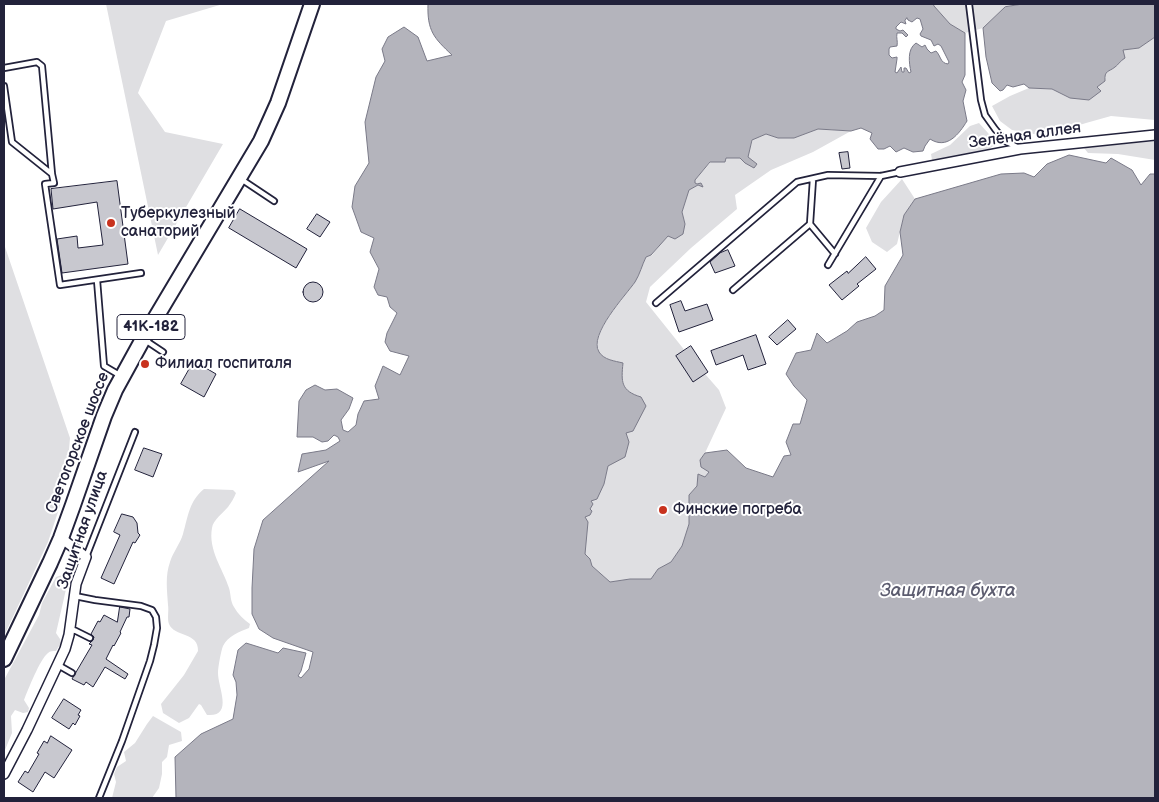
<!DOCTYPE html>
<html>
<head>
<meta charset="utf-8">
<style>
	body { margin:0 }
	#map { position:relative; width:1159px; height:802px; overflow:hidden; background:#fff; font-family:"Balsamiq Sans",sans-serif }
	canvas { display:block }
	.frame { position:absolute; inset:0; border:5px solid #22223b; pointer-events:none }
</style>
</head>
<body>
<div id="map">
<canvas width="1159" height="802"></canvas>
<div class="frame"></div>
</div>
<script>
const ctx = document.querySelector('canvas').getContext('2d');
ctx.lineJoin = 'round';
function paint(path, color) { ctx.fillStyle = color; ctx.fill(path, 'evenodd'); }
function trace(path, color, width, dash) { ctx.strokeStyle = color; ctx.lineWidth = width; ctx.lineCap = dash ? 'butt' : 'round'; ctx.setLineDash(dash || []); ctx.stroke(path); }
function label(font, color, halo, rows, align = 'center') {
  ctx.font = font + ' "Balsamiq Sans",sans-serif'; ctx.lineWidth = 4; ctx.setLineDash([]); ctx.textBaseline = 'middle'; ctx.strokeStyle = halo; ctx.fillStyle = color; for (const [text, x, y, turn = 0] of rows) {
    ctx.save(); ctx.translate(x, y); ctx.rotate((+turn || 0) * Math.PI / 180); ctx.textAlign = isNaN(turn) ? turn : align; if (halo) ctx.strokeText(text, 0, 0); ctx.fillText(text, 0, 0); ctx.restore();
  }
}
paint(new Path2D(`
	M106 4H223L166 21 138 93 165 132 223 144 158 255Z
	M933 4H1023L1005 7 983 28 965 33 950 24 934 6Z
	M1155 37V120L1111 116 1086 123 1045 136 1012 130 1000 121 992 106 1010 96 1029 88 1052 89 1070 98 1101 91 1097 87 1108 70 1115 67 1119 62 1123 50 1139 48Z
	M979 123 997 143 989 149 932 160 931 154 950 145 970 126Z
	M818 129 851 131 813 152 771 170 735 195 737 209 691 248 650 287 646 302 686 352 719 390 726 408 705 453 700 460 709 471 705 477 699 474 697 486 689 495V524L682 546 671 562 658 569 651 579H630L610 582 592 566 590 559 584 554 585 540V517L590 509 591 501 604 484 608 466 625 433 630 394C621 382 621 378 623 364 615 361 604 359 599 352 588 335 627 295 635 282 640 274 642 265 646 257L652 255 668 235 685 224 682 212 689 190 698 185 701 187 695 183V180L711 162H725L726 158H740L745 163 753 139 766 134 778 138H794Z
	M1155 141V160L1118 154 1088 153 1084 148Z
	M902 179 915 199 904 215 897 244 887 252 872 242 866 228 881 202Z
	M4 244 70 438 67 472 60 506 48 542 4 636Z
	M204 489 233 490 236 493C234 498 231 503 228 507 223 513 213 520 212 528 208 550 223 569 229 588 231 594 230 601 234 607 238 614 243 619 250 624L249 628C239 632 228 636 223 646 221 651 218 667 218 673 218 688 234 717 207 715L201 705 199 704 189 718 179 723 163 713 161 704 184 675 198 651C199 632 174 637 169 624 167 619 169 610 168 605 167 590 165 576 170 562 173 552 180 544 183 534 188 517 189 501 204 489Z
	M62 575 67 578V585L56 633 60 639 61 643 56 651C53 651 50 651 48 653 40 659 28 690 24 700L29 708 28 712 23 713 15 710 11 716 12 733 5 750 4 751V680L39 615 42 603 56 577Z
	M153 716 181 732 182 741 169 745 167 757 162 762V774L159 788 152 798H112L116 782 114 774 117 767 126 761 124 752 135 743 147 724Z`), '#dfdfe2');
const water = new Path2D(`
	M428 4H933L934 6 950 24 965 33V75L962 82 966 90 963 101 967 121C959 134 947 150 930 139L925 146 923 151 913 152 904 148 896 152 890 146 884 149H878L870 139 872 133 861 128 851 131 818 129 794 138H778L766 134 752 140 748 157 757 164 754 168 745 163 740 158H726L725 162H710L695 180V183L697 184 701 183 703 187 698 185 689 190 682 212 685 224 683 234 675 239 668 236 651 255 646 257C642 265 640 274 635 282 626 295 588 335 599 352 604 360 615 361 623 363 621 382 621 391 641 397L646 406 633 431 626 433 629 442 625 457 608 466 604 484 597 499 591 501 593 504 590 509 592 511 590 515 585 517 588 522 585 554 590 559 592 566 610 582 630 579H651L658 569 671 562 682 546 689 524V495L697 486 698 474 705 477 709 472 701 467 700 460 705 453 727 450 746 468 773 477 784 456 791 455 786 442 793 424H800L807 400 794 386 786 374 796 353 811 350 817 333 827 343 847 331 857 322 875 316 884 310 885 286 903 255 900 232 904 215 915 199 1001 174 1024 173 1034 177 1047 164 1069 155 1106 163 1111 158 1132 170 1141 185 1150 174H1155V798H176L175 757 201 734 233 719 237 695 236 682 233 675 238 650 246 643 278 653 283 648 306 653 301 671 298 676 301 678 309 669 313 652 273 638 259 629 252 614V588L254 549 263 520 329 461 298 472 302 454 326 450 340 441 338 437 334 435 328 441 322 442 313 437H297L299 401 306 390 315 385 325 390 337 389 353 398 349 409 341 420 343 430 348 432 356 425 358 414 364 401 379 399 375 386 383 366 400 375 409 356 390 351 385 342 387 333 397 313 390 307 387 297 378 295 374 287 379 269 370 252 374 238 361 232 352 207 355 186 369 163 365 122 376 77 385 61 382 49 388 37 404 27 418 37 427 61 452 55C434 38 427 31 428 4ZM907 18 908 20 912 22 917 18 920 19 923 29 920 34 921 36 931 40 934 46 938 44 941 46 949 62 948 64C940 63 941 56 936 51L931 53 927 49 925 45 922 47 916 43C907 49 909 63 911 72L909 73 906 68H904V72H902L901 67 897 73 895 72 897 59V57L892 58 889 55V49L890 47 897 46C898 41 896 38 897 33H902L906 37 908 35 903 30 900 31 896 29V27L901 22 906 24 905 21Z
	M1023 4H1155V37L1139 48 1123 50 1125 58C1119 62 1119 64 1115 67 1109 72 1104 70 1105 81L1097 87 1101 91 1089 100 1070 98 1052 89 1029 88 1024 84 1013 87 1007 85 1003 90 1000 91 992 83 986 57 983 28 1005 7Z`);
paint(water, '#b4b4bc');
trace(water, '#7a7a88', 1);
const building = new Path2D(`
	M848 152 850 168 842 169 839 153Z
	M117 181 128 264 62 273 57 239 77 236 78 248 103 245 97 202 53 209 51 189Z
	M240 209 307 249 296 268 229 228Z
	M317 214 330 222 320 237 307 229Z
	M728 250 735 266 715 273 710 262 720 253Z
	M866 257 876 269 857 284 859 286 842 300 829 285 847 271 848 273Z
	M303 292a10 10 0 1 1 20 0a10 10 0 1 1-20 0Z
	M681 301 685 311 707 304 713 320 679 332 670 305Z
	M788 320 796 329 777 345 769 337Z
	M756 335 766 364 748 370 743 355 716 365 711 351Z
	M691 346 708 372 693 382 676 356Z
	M194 361 216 374 204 397 181 384Z
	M144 448 162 454 153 477 135 470Z
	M122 514 133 517 137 523 138 533 140 535 135 543 133 542 114 584 101 578 120 535 114 532Z
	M120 607 130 609 129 617H127L120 632 121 633 114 646 113 645 106 659 128 674 125 679 105 667 93 687 86 682 84 685 72 679 92 645 89 644 93 640 94 637 91 634 98 621 100 622 104 615 117 622Z
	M64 699 81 710 78 715 80 716 75 725 73 723 69 729 52 718Z
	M51 736 72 750 54 778 45 772 33 792 18 782 25 771 28 773 39 754 37 753 44 741 47 743Z`);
paint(building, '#c8c8cf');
trace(building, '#22223b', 1);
const service = new Path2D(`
	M969 4 981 100 985 115 995 129 1005 141 1019 148
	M4 68 37 62 42 66 52 174 12 142 4 86
	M52 174 54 183 45 184 60 285 141 273
	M241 179 274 201
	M813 179 810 224 835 254
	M828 265 881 176
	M97 280 104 366 121 376
	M733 290 810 224
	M656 303 797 182 828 175 881 176 900 172
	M145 340 163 352
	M86 557 135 432
	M75 596 95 600 141 606 152 610 156 617 157 628 154 645 150 661 122 741 99 798
	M70 629 76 631 90 638
	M58 665 72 673`);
const minor = new Path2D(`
	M900 172 1020 149 1155 135
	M4 774 27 730 65 649 69 635 76 584 86 557 61 538`);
const primary = new Path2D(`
	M4 659 50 563 61 538 73 505 104 416 115 390 143 339 261 141 278 103 312 4`);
trace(service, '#22223b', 8);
trace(minor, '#22223b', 12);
trace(primary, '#22223b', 18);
trace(service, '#fff', 4.5);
trace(minor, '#fff', 9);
trace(primary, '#fff', 14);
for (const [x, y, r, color] of [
	[111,223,5,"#c8321e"],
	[145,364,5,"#c8321e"],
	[663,510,5,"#c8321e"]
]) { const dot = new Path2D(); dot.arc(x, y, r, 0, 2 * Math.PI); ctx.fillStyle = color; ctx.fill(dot); trace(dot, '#fff', 2); }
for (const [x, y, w] of [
	[151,327,68]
]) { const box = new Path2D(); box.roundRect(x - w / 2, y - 12.5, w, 25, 4); ctx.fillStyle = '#fff'; ctx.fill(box); trace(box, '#22223b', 1); }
label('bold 15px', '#22223b', null, [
	["41К-182",151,327]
]);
label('16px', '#22223b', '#fff', [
	["Зелёная аллея",1025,136,-8],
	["Светогорское шоссе",78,443,-69],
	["Защитная улица",83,530,-71]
]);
label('16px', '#22223b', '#fff', [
	["Туберкулезный",121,214],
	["санаторий",121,232],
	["Филиал госпиталя",155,364],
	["Финские погреба",673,510]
], 'left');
label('italic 18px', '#5c5c6f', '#fff', [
	["Защитная бухта",948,591]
]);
</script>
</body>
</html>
